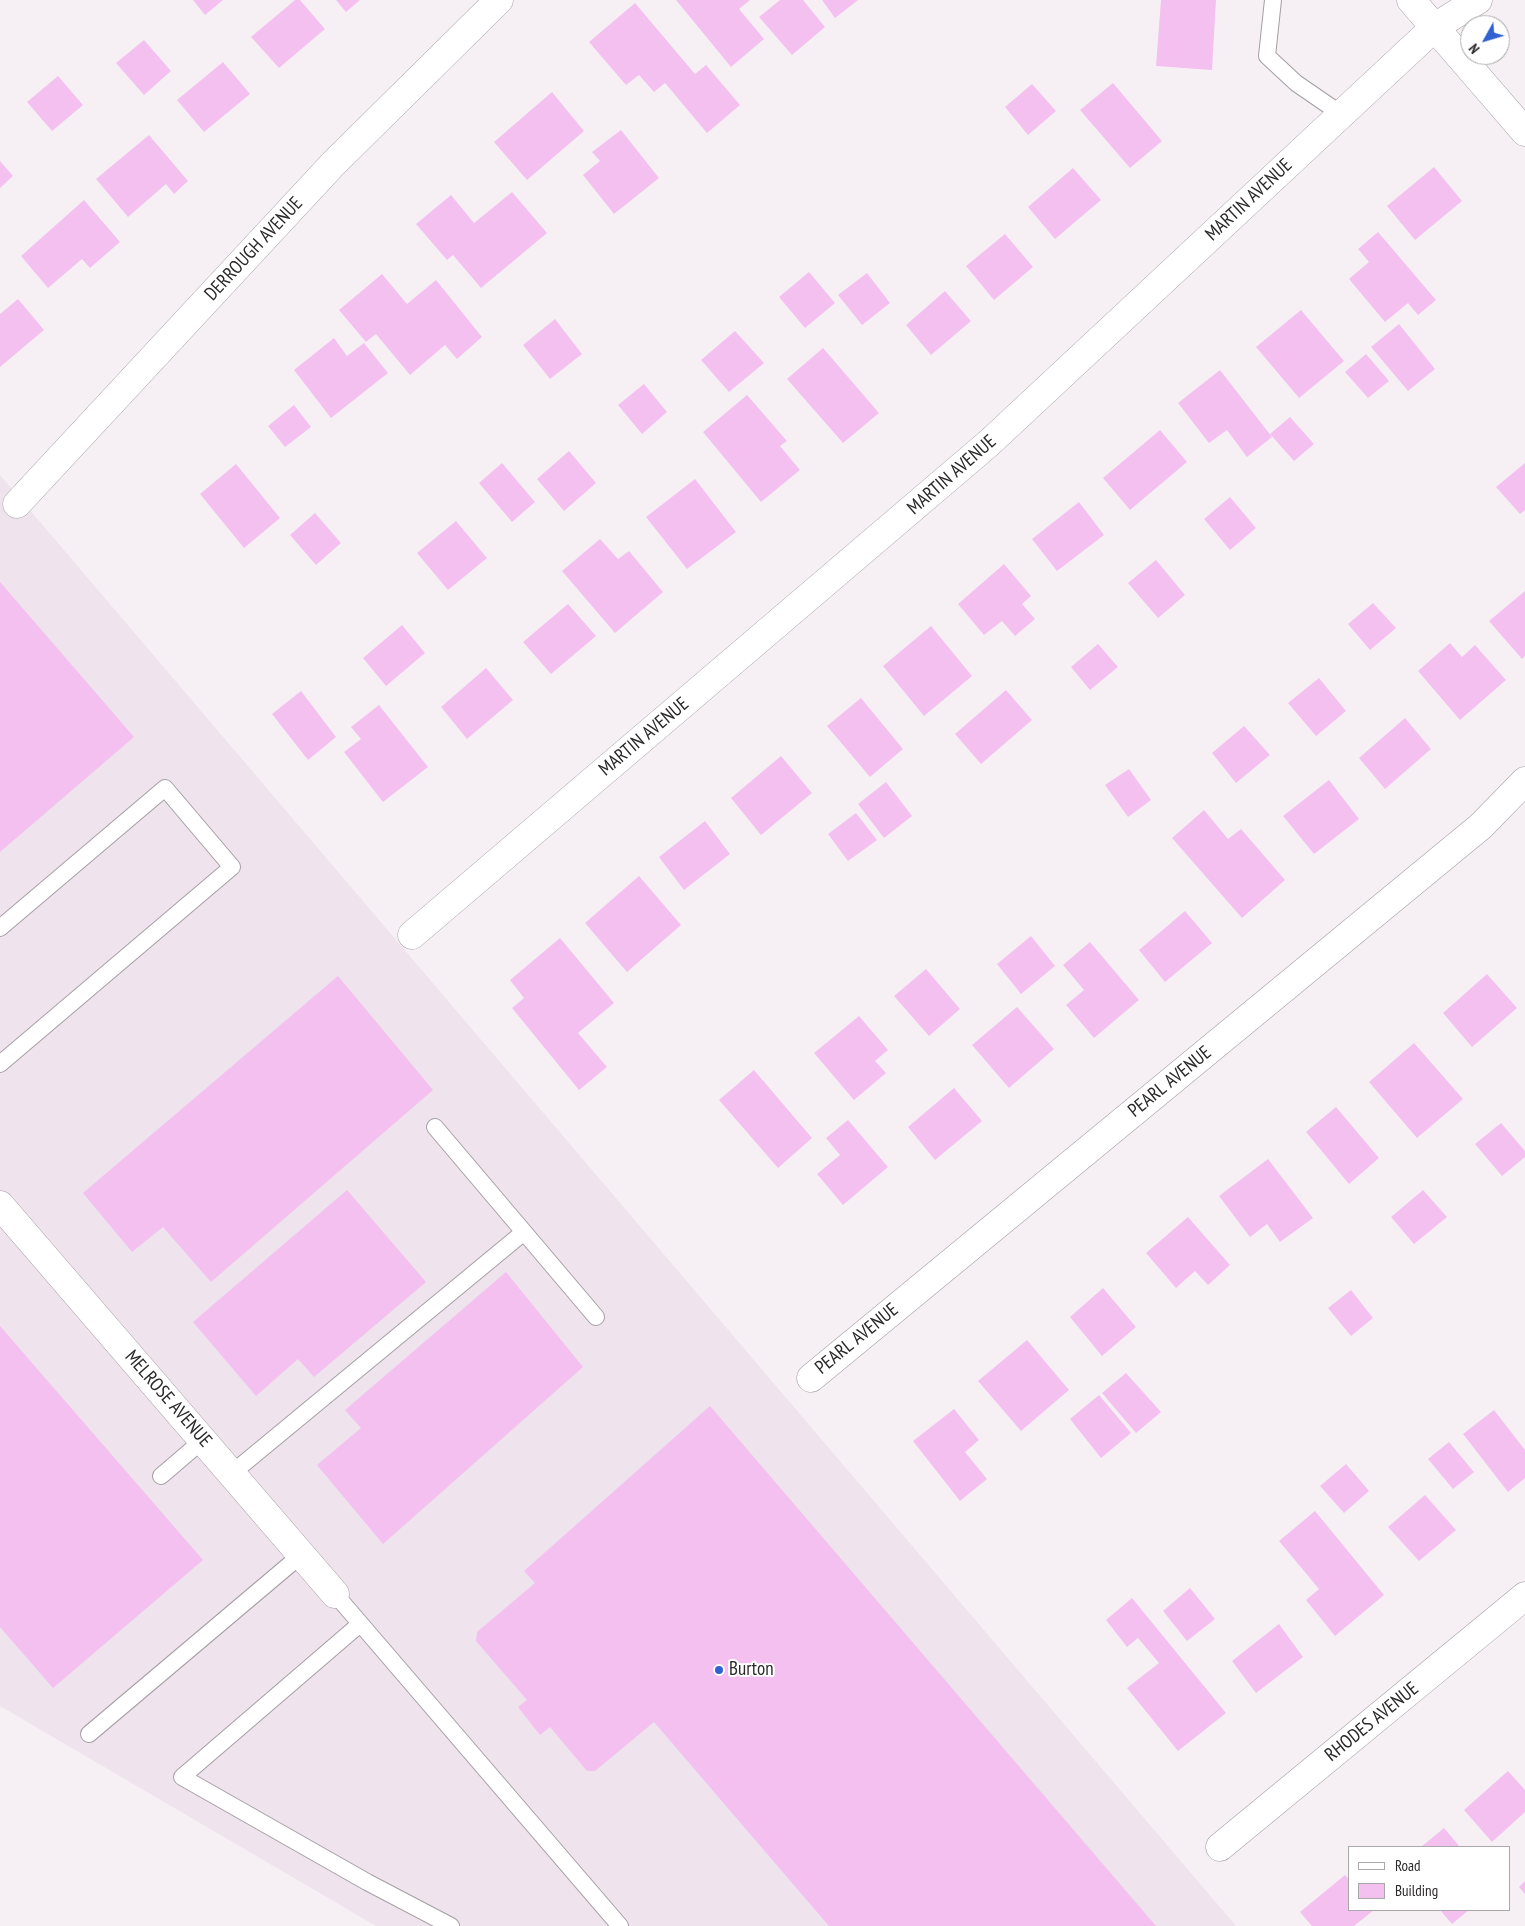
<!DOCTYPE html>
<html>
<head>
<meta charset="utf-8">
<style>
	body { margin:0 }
	#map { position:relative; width:1525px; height:1926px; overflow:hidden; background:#f6f0f5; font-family:"PT Sans Narrow",sans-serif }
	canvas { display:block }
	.legend { position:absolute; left:1348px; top:1846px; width:162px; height:65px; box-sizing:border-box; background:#fff; border:1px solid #aaa9a9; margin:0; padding:6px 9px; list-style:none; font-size:15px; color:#2a2829 }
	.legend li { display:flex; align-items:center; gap:10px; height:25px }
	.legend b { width:25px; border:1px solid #aaa9a9 }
	.north { position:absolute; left:1460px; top:15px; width:50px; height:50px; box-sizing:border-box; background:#fff; border:1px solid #aaa9a9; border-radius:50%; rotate:231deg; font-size:14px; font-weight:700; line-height:20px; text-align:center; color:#2a2829 }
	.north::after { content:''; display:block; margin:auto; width:18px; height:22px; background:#3061d0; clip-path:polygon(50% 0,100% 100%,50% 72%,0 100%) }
</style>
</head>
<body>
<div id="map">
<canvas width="1525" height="1926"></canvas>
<ul class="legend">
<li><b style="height:6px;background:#fff"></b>Road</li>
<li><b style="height:14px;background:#f4c0f0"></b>Building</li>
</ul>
<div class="north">N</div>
</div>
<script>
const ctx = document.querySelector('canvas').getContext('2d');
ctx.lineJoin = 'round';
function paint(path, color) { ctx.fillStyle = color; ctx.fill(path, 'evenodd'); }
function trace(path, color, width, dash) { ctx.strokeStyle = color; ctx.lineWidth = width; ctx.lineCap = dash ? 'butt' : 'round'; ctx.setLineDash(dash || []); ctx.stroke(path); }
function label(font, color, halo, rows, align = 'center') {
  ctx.font = font + ' "PT Sans Narrow",sans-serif'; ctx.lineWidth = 4; ctx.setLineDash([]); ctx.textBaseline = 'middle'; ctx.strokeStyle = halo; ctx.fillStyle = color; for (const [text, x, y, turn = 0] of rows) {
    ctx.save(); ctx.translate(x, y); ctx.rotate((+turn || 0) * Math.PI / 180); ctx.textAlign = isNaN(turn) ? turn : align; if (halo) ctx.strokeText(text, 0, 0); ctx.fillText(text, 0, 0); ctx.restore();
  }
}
paint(new Path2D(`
	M0 475 1236 1926H376L0 1706Z`), '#efe3ee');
paint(new Path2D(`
	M193 0H223L205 15Z
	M295 0H300L325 29 279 68 251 37Z
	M336 0H360L346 12Z
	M676 0H750L739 9 764 39 731 67Z
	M780 0H803L825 27 792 55 759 17Z
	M822 0H858L835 18Z
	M1161 0H1216L1212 70 1156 66Z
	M635 3 695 74 706 65 740 105 707 133 665 83 654 92 639 75 626 85 589 42Z
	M144 40 171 71 144 95 116 63Z
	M223 62 250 94 204 132 177 100Z
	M58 76 83 105 52 131 27 102Z
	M1113 83 1162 141 1130 168 1080 110Z
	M1032 84 1056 111 1028 135 1005 107Z
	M552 92 584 131 527 180 494 142Z
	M621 130 659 178 614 214 583 175 600 161 592 152Z
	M149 135 188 181 174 194 166 184 128 217 96 179Z
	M0 161 13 176 0 188Z
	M1434 167 1462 201 1415 240 1387 206Z
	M1073 168 1101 200 1055 239 1028 207Z
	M512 192 547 233 481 288 453 255 447 260 416 224 451 195 474 223Z
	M84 200 120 242 90 268 82 259 48 288 21 256Z
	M1378 232 1436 300 1418 315 1408 303 1385 322 1349 279 1369 262 1358 249Z
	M1005 234 1033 267 994 300 966 266Z
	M809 272 835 303 805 328 779 297Z
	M867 273 890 303 862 325 838 295Z
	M382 274 407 304 436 280 482 337 457 359 445 345 410 375 376 334 366 342 339 310Z
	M945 291 971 321 931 355 906 325Z
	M18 299 44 330 0 367V314Z
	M1301 310 1344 361 1299 398 1256 347Z
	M555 319 582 354 550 379 523 345Z
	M1399 324 1435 369 1408 391 1371 347Z
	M735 331 764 363 729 392 701 360Z
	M334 338 347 356 364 343 388 373 331 418 294 370Z
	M823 348 879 413 843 443 787 379Z
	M1366 354 1389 381 1368 398 1345 372Z
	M1220 370 1272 437 1247 457 1227 430 1209 443 1178 403Z
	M644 384 667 412 642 434 618 405Z
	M747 395 787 441 780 446 800 470 761 502 703 432Z
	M294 405 311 427 285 447 268 426Z
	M1290 417 1314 444 1294 461 1270 434Z
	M1160 430 1187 462 1130 510 1103 478Z
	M569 451 596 483 564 511 537 479Z
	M502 463 535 502 512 522 479 483Z
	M1525 463V510L1520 514 1496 487Z
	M236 464 280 518 244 548 200 494Z
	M695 479 736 532 687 569 646 517Z
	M1230 497 1256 528 1230 550 1204 519Z
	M1079 502 1104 535 1057 571 1032 539Z
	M315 513 341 543 316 565 290 535Z
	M456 521 487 558 448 590 417 553Z
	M600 539 618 559 629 551 663 592 615 633 562 571Z
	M1156 560 1185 595 1158 618 1128 583Z
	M1004 564 1031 596 1022 604 1035 619 1015 636 1002 621 984 635 958 604Z
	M0 582 134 737 0 852Z
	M1525 591V656L1522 659 1489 621Z
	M1373 603 1396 628 1370 650 1348 624Z
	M568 604 596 636 551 674 523 642Z
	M402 625 425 653 386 686 363 658Z
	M931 626 972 676 924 716 883 666Z
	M1450 643 1462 657 1475 645 1506 680 1460 720 1418 671Z
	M1098 644 1118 667 1090 690 1071 667Z
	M486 668 513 700 467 739 441 707Z
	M1319 678 1346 711 1316 736 1288 703Z
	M1006 690 1032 720 981 764 955 734Z
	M301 691 336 737 308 760 272 714Z
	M861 698 903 749 870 777 827 726Z
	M379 705 428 767 383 802 344 752 361 739 351 727Z
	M1405 718 1431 749 1385 789 1359 758Z
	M1244 726 1270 755 1236 783 1212 753Z
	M781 756 812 793 761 835 731 798Z
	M1129 769 1151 800 1128 817 1105 785Z
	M1329 780 1359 819 1314 854 1283 816Z
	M886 782 912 816 884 838 858 804Z
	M1204 810 1228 839 1241 829 1285 880 1242 918 1172 838Z
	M856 813 877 840 848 861 828 834Z
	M705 821 730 854 684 890 659 857Z
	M639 876 681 925 627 972 585 923Z
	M1185 911 1212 943 1165 982 1139 950Z
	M1031 936 1055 966 1021 994 997 964Z
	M560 938 614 1003 578 1033 607 1067 579 1090 512 1008 524 998 510 980Z
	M1090 942 1139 1000 1094 1038 1066 1005 1084 990 1063 965Z
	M926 969 960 1009 929 1036 894 996Z
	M1487 974 1517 1008 1472 1047 1443 1013Z
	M338 976 433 1090 211 1282 163 1227 132 1252 83 1193Z
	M1017 1007 1054 1049 1009 1088 972 1045Z
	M859 1016 888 1050 875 1061 886 1073 854 1100 814 1053Z
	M1414 1043 1463 1099 1417 1138 1369 1082Z
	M754 1070 812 1138 778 1168 719 1100Z
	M954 1088 982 1121 935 1160 908 1127Z
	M1336 1107 1379 1158 1349 1184 1306 1132Z
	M848 1120 888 1167 843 1205 817 1174 840 1155 826 1138Z
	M1501 1123 1525 1151V1157L1502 1176 1475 1144Z
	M1268 1159 1313 1218 1280 1242 1267 1224 1250 1237 1219 1196Z
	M347 1190 426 1282 314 1377 298 1359 256 1396 193 1322Z
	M1423 1190 1447 1217 1414 1244 1391 1217Z
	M1188 1217 1230 1265 1208 1285 1195 1271 1176 1288 1146 1253Z
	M506 1272 583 1367 383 1544 317 1465 361 1428 345 1410Z
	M1103 1288 1136 1327 1102 1356 1070 1317Z
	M1351 1290 1373 1318 1351 1336 1328 1308Z
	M0 1326 203 1560 53 1688 0 1627Z
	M1027 1340 1069 1390 1021 1431 978 1381Z
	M1126 1373 1161 1412 1136 1433 1102 1393Z
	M1099 1395 1131 1433 1101 1458 1070 1419Z
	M710 1406 1156 1926H829L654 1722 595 1771H587L550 1727 540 1735 518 1707 527 1700 476 1641 477 1632 535 1583 524 1571Z
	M954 1409 979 1440 965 1452 987 1479 960 1501 913 1441Z
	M1494 1410 1525 1450V1478L1508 1492 1463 1434Z
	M1449 1442 1474 1472 1453 1489 1428 1459Z
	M1346 1464 1369 1491 1344 1513 1320 1486Z
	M1425 1495 1456 1530 1419 1561 1388 1527Z
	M1315 1511 1384 1595 1335 1636 1306 1600 1319 1589 1279 1541Z
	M1190 1588 1215 1619 1187 1641 1163 1611Z
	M1132 1598 1226 1713 1178 1751 1127 1688 1159 1663 1138 1638 1127 1647 1106 1620Z
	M1279 1624 1303 1657 1256 1693 1232 1661Z
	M1508 1771 1525 1790V1812L1492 1842 1464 1810Z
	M1444 1828 1460 1847H1421Z
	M1345 1875 1349 1879V1910H1374L1354 1926H1312L1300 1912Z
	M1525 1881V1894L1519 1887Z
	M1440 1910H1469L1452 1924Z`), '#f4c0f0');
const service = new Path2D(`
	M1273 0 1267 56 1296 83 1341 114
	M0 928 165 788 232 867 0 1064
	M435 1127 596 1317
	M231 1474 524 1232
	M161 1476 203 1440
	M335 1594 620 1926
	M360 1624 182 1777 367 1882 451 1926
	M89 1734 301 1555`);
const minor = new Path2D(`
	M1411 0 1525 132
	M17 504 333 164 499 0
	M412 935 989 443 1435 27 1478 0
	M0 1205 335 1594
	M811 1378 1481 826 1525 781
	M1220 1847 1525 1596`);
trace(service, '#a59fa4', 18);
trace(minor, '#a59fa4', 29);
trace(service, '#fff', 16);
trace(minor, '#fff', 28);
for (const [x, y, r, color] of [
	[719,1670,5,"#3061d0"]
]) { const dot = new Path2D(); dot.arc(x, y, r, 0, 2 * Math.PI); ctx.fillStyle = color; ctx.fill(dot); trace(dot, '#fff', 2); }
label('19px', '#2a2829', '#fff', [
	["MARTIN AVENUE",1249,200,-43],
	["DERROUGH AVENUE",254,249,-47],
	["MARTIN AVENUE",952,475,-41],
	["MARTIN AVENUE",644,737,-40],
	["PEARL AVENUE",1170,1082,-39],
	["PEARL AVENUE",857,1339,-39],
	["MELROSE AVENUE",168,1399,49],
	["RHODES AVENUE",1372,1722,-39]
]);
label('19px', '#2a2829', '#fff', [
	["Burton",729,1670]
], 'left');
</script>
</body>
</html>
